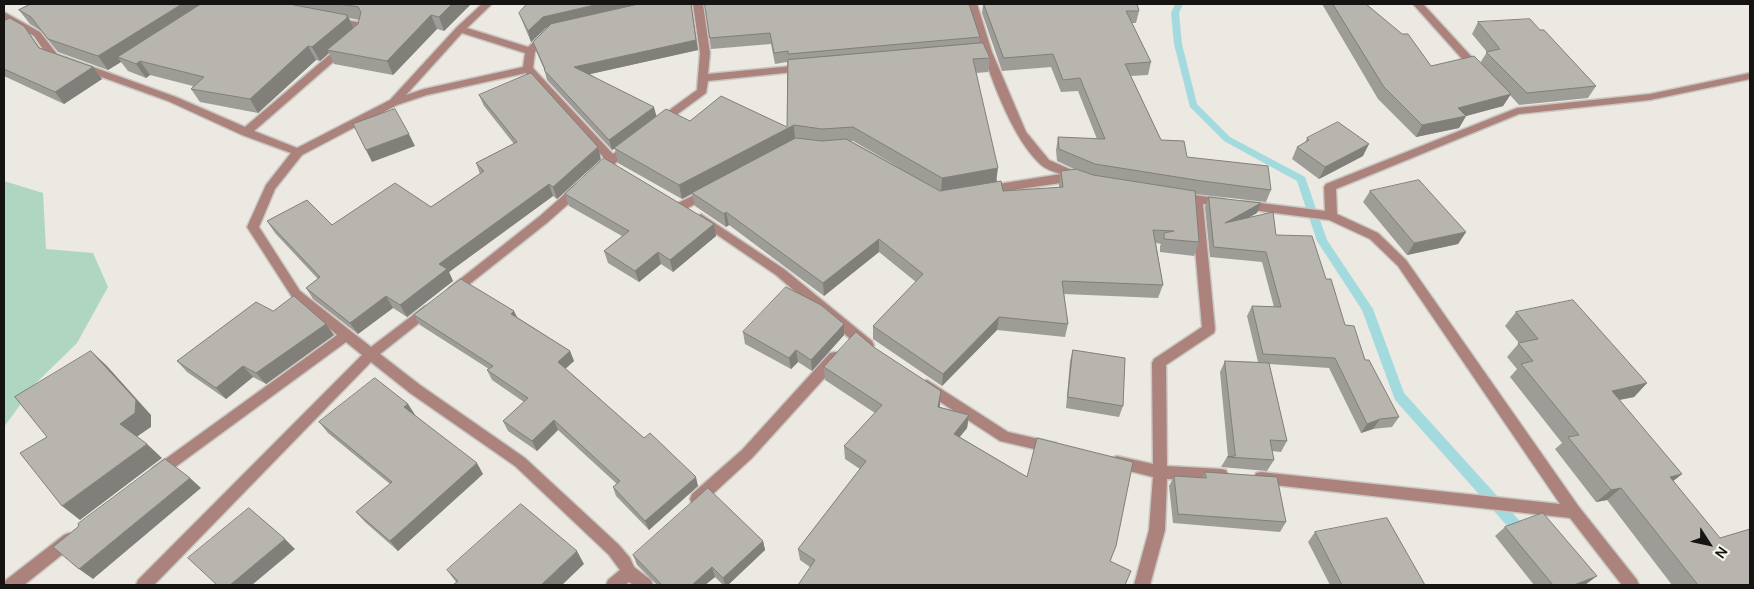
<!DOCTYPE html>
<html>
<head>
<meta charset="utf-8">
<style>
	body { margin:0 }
	#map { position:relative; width:1754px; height:589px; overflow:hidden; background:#ebe9e2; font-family:Manrope,sans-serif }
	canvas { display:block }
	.frame { position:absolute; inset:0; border:5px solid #151412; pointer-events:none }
	.north { position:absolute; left:1684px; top:519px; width:50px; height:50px; -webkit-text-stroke:4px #f9f7f0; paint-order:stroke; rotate:125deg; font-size:14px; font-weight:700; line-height:20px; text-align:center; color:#151412 }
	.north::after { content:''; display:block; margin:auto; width:18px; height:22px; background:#151412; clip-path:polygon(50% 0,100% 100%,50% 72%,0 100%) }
</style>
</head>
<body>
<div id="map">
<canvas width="1754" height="589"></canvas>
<div class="frame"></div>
<div class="north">N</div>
</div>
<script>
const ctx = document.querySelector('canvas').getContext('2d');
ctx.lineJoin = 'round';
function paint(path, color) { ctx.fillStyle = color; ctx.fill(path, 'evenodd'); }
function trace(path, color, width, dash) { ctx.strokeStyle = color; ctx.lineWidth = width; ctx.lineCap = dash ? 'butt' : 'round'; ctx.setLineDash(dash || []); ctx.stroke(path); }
paint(new Path2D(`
	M4 181 43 193 46 249 93 253 108 287 77 343 36 383 4 427Z`), '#afd6c0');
paint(new Path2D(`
	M1175 4H1183L1179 13 1182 44 1197 104 1230 137 1305 177 1327 240 1373 309 1404 393 1528 530 1530 534 1528 538 1523 540 1518 538 1395 400 1362 310 1317 241 1297 181 1224 141 1190 107 1174 44 1171 13Z`), '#a3dade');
const minor = new Path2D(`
	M482 4H492L467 28 528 47 544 32H550V36L535 52 533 68 613 154 629 143 633 144 634 147 633 150 601 174H593L591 171 605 159 526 73 427 95 397 105 302 155 275 189 259 227 300 291 371 347 425 306H433L435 309 433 312 380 354 420 385 525 458 619 545 630 558 634 567 651 580 653 585H633L629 582 625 585H606L608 580 620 570 609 555 515 466 410 393 371 362 154 585H136L138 580 362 355 346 342 163 476 158 478 153 476 151 472 153 468 337 335 292 297 247 227 266 185 291 153 242 135 168 101 49 58 34 36 4 19V12L40 32 57 54 176 97 245 127 355 33 356 27 332 22V18L364 23 366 25 363 36 254 131 297 148 390 100 457 27ZM462 33 525 53 523 67 424 89 406 95Z
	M693 4H703L710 53 708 74 803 65 808 68 803 71 708 81 706 93 664 124H656L655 122 656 120 697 90 700 53Z
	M967 4H977L992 52 1026 132 1049 160 1081 174 1083 177 1081 180 986 194 982 193 980 190 986 186 1061 174C1054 172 1045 169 1040 164 1005 131 982 50 967 4Z
	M1413 4H1423L1481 67V71H1473Z
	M1750 73V79L1650 100 1519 114 1336 189 1337 214 1378 233 1406 260 1579 507 1637 580 1639 585H1622L1570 518 1256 483 1254 478 1256 473 1261 472 1560 504 1398 266 1370 239 1329 220 1244 209 1238 205 1240 202 1244 201 1325 211 1324 187 1326 184 1517 108 1650 94Z
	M579 184 583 185 585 188 583 191 548 222 457 294H449L447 291 449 288 540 216 575 185Z
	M708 188 714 192 712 195 686 209H678L676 206 678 203Z
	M1179 193 1224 199 1230 203 1224 207 1203 204 1215 329 1214 333 1166 365 1167 466 1221 469 1226 470 1228 475 1226 480 1221 481 1167 479 1165 530 1150 585H1134L1149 530 1153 477 1117 468 1112 466 1110 462 1112 458 1117 456 1153 464 1152 363 1154 359 1202 327 1191 203 1175 200 1173 197 1175 194Z
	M701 214 784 269 872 341 874 345 872 349 867 350 862 349 776 275 697 221 695 218Z
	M835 352 840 353 842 357 840 361 752 458 702 504 697 506 692 504 690 499 692 494 742 450 830 353Z
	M927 380 1008 432 1056 443 1058 447 1056 451 1051 453 1000 441 922 390 920 386 922 382Z
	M69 533 74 535 77 540 74 545 24 585H4L6 580 64 535Z`);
trace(minor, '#c9c7c1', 3);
paint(minor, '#ac837c');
paint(new Path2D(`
	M31 4H471L444 31 437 29 393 75 334 64 329 53 320 61 316 60 258 113 200 102 191 89 193 86 150 75 146 78 128 71 121 62 108 70 58 52 41 31 30 24 19 10ZM349 18 359 20 358 24 353 27Z
	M691 4 698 50 590 74 656 117 690 121 787 127V62L775 64 771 44 711 49 705 4 980 37 979 43 990 58 988 72 976 73 997 181 1003 191 1059 188V184L1061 171 1074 169 1057 161 1056 150 1058 137 1097 139 1078 91 1061 92 1051 67 1002 71 982 13 983 4H1137L1139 11 1136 23H1132L1151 62 1148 75 1131 76 1161 140 1187 157 1271 190 1266 202 1195 194 1199 242 1194 256 1160 252V246L1161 244 1156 243 1163 285 1158 298 1064 294 1068 324 1065 337 997 330 942 386 873 339V326L916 282 879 252 824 296 729 225 726 227 695 206 692 194 682 199 618 163 615 149 612 150 547 80 544 69 537 53 533 42 548 27H547L531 42 523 23 519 13ZM851 141H853L902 169Z
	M1322 4H1366L1431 66 1480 63 1487 52 1472 34 1478 22 1540 30 1596 86 1588 98 1519 105 1510 95 1503 106 1466 116 1459 128 1416 137 1378 99Z
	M4 21 24 26 40 48 93 67 102 79 64 104 4 76Z
	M479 95 601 159 557 199 553 196 449 272 453 281 407 317 393 308 358 334 313 299 306 288 318 279 275 233 267 221 332 225 431 207 480 174 476 163 514 144 484 106Z
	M1307 138 1363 156 1319 179 1292 159 1297 147 1305 143Z
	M1370 191 1466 232 1458 244 1407 255 1363 202Z
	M565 194 714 224 716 236 673 272 661 264 639 282 608 263 604 251 622 236 569 206Z
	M1209 197 1257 213 1249 217 1276 235 1326 279 1345 325 1399 417 1392 427 1373 429 1361 433 1329 368 1269 364 1287 441 1281 452 1272 451 1274 460 1267 471 1221 467 1227 457H1228L1220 372 1225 361 1258 362 1247 316 1252 306 1274 307 1262 262 1210 257 1205 207Z
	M273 311 334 335 266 384 253 377 226 399 187 372 177 361Z
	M1516 312 1647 383 1634 397 1619 400 1682 474 1673 481 1750 585H1672L1607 500 1596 502 1555 449 1562 443 1510 377 1517 369 1507 357 1519 343 1505 326Z
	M414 315 517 317 570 351 574 361 565 368 698 486 649 530 616 496 613 487 617 484 558 430 537 451 508 431 503 421 524 402 492 380 487 370 489 369 420 325Z
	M743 332 844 335 812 371 798 362 791 369 745 344Z
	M1073 350 1123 406 1119 417 1066 408 1070 361Z
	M824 367 940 404V407L969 415 967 428 960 437 1027 477 1133 462 810 567 800 560 798 549 860 469 845 459 844 446 875 413 825 380Z
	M408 404 415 415 483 474 398 551 365 522 356 512 390 484 328 433 319 422Z
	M1205 472 1286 522 1280 532 1173 523 1169 486 1174 476 1202 478Z
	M1505 527 1585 585H1534L1495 536Z
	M1315 532 1425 585H1330L1308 542Z
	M763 541 765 550 728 585H723L715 577 705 585H657L637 565 633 555Z
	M584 564 456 582 447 570Z`), '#9d9c96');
paint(new Path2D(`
	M182 4H212L118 57 121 62 108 70 98 56Z
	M452 4H471L444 31 439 17Z
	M599 4H647L547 27 531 42 528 31 543 17Z
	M691 4 698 50 577 77 574 67 692 4Z
	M347 15 354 28 327 50 329 53 320 61 312 47Z
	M431 15 437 29 393 75 387 61Z
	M308 46 316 60 258 113 250 99Z
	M140 61 150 75 146 78 136 64Z
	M93 67 102 79 64 104 55 92Z
	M1511 94 1503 106 1466 116 1459 128 1416 137 1422 125 1458 108Z
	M654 107 657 118 612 150 609 140Z
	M794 125 795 139 682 199 679 185Z
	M409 134 415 146 372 162 366 150Z
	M1369 144 1363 156 1319 179 1325 167Z
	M598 147 601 159 557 199 553 187Z
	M998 168 996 183 941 192 942 178Z
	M549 184 553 196 449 272 453 281 407 317 400 305 439 264Z
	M1261 203 1257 213 1221 233 1225 223Z
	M726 212 729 225 726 227 724 214Z
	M714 224 716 236 673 272 670 260Z
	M1466 232 1458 244 1407 255 1414 243Z
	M879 239V252L824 296 823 283Z
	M658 252 661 264 639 282 635 271Z
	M386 296 393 308 358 334 350 323Z
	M514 311 519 321 511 314Z
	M999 317 997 330 942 386 943 374Z
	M326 324 334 335 266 384 256 373Z
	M844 324V335L812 371 811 360Z
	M796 350 798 362 791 369 789 358Z
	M91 351 107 366 151 415V427L135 438 120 424Z
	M570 351 574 361 562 372 558 362Z
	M243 366 253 377 226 399 216 388Z
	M1647 383 1634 397 1598 404 1612 391Z
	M941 391 940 404 937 420 938 407Z
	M408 404 415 415 411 418 404 407Z
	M969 415 967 428 952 446 954 434Z
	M1380 419 1373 429 1361 433 1367 424Z
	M554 420 558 430 537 451 532 441Z
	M147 444 162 458 80 520 62 506Z
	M477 463 483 474 398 551 390 541Z
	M1682 474 1667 486 1670 477Z
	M696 477 698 486 649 530 645 521Z
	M190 478 201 488 93 579 79 569Z
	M1621 488 1607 500 1596 502 1611 490Z
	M285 539 295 549 252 585H230Z
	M763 541 765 550 728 585H725L723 578Z
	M577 551 584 564 562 585H541Z
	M712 567 715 577 705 585H692Z
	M1597 576 1585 585H1574Z`), '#807f7a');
const building = new Path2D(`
	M31 4H182L98 56 48 39 31 17 19 10Z
	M201 4H289L347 15V18L312 47 308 46 250 99 191 89 204 77 140 61 136 64 118 57Z
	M338 4H452L439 17 431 15 387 61 327 50 358 24 361 12 358 7Z
	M527 4H599L543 17 528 31 519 13Z
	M639 4H691L696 40 574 67 654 107 609 140 544 70 545 69 533 42 551 24Z
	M705 4H969L980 37 788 54V51L774 53 770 33 710 38Z
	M984 4H1137L1139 11H1126L1151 62 1125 64 1161 140 1184 141 1187 157 1268 166 1271 190 1202 181 1095 164 1059 149 1058 137 1105 139 1080 78 1063 80 1053 54 1004 58Z
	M1333 4H1366L1402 34H1408L1431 66 1474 56 1511 94 1458 108 1466 116 1422 125 1384 87Z
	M10 18 24 26 39 48 93 67 55 92 4 69V21Z
	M1530 19 1540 30H1544L1596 86 1527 93 1486 52 1500 49 1478 22Z
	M983 43 990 58 973 59 998 168 942 178 853 127 822 129 794 125 679 185 614 148 666 109 690 121 721 96 787 127 788 60Z
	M531 73 598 147 553 187 549 184 439 264 447 269 400 305 386 296 350 323 306 288 320 277 267 221 307 200 332 225 395 183 431 207 484 171 476 163 517 142 479 95Z
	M395 109 409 134 366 150 353 124Z
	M1338 122 1369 144 1325 167 1297 147 1309 140 1307 138Z
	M796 138 822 141 846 139 940 191 1001 181 1003 191 1063 187 1061 171 1076 169 1093 175 1195 191 1199 242 1164 239V233L1174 231 1153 230 1163 285 1062 281 1068 324 999 317 943 374 873 326 923 274 879 239 823 283 726 212 724 214 692 193Z
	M604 158 714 224 670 260 658 252 635 271 604 251 629 231 565 194Z
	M1419 180 1466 232 1414 243 1370 191Z
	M1209 197 1261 203 1225 223 1273 212 1276 235 1312 236 1326 279H1331L1345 325 1354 326 1365 360H1369L1399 417 1380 419 1367 424 1335 358 1263 354 1252 306 1281 307 1266 252 1214 247Z
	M461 279 514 311 511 314 570 351 558 362 644 438 650 433 696 477 645 521 613 487 620 481 554 420 532 441 503 421 528 398 487 370 493 366 414 315Z
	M786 287 821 305 844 324 811 360 796 350 789 358 743 332Z
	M294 296 326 324 256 373 243 366 216 388 177 361 256 302 273 311Z
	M1573 300 1647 383 1612 391 1682 474 1670 477 1720 538 1750 529V585H1698L1621 488 1611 490 1568 437 1579 435 1521 364 1533 361 1518 343 1538 339 1516 312Z
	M856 332 875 348 941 391 938 407 969 415 954 434 1027 477 1037 438 1133 462 1116 546 1110 561 1131 571 1125 585H798L815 560 798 549 866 461 844 446 882 405 824 367Z
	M1073 350 1125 358 1123 406 1068 397Z
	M91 351 136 400 135 413 120 424 147 444 62 506 20 453 47 437 15 397Z
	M1225 361 1269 363 1287 441 1270 440 1274 460 1227 457 1235 456Z
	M375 378 408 404 404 407 477 463 390 541 356 512 392 482 319 422Z
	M165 459 190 478 79 569 53 547 79 526 78 524Z
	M1205 472 1277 477 1286 522 1178 514 1174 476 1206 478Z
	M708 488 763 541 723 578 712 567 692 585H662L633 555Z
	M521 504 577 551 541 585H453L458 581 447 570Z
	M249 508 285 539 230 585H217L188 558Z
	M1543 513 1597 576 1574 585H1553L1505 527Z
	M1387 518 1425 585H1342L1315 532Z`);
paint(building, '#b7b5ae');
trace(building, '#807f7a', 1);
</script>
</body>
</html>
